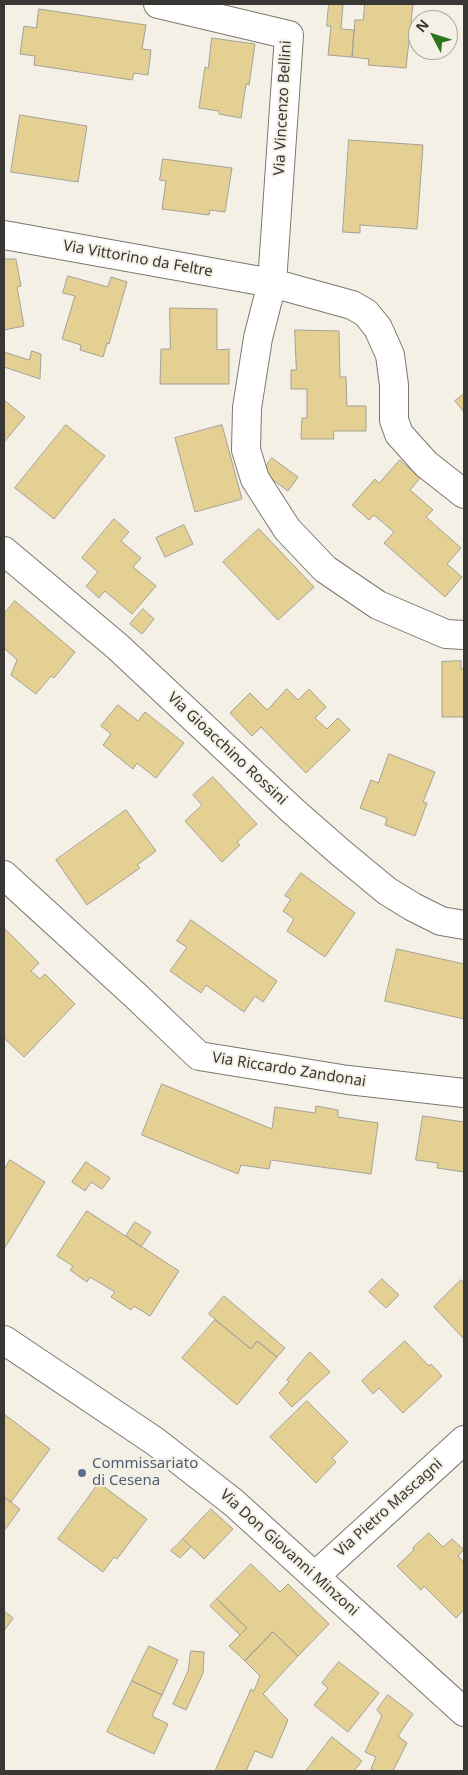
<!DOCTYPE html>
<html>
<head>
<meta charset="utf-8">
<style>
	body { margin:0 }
	#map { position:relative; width:468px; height:1775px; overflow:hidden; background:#f4f0e5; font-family:"Noto Sans",sans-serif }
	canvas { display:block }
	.frame { position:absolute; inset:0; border:5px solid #383733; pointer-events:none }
	.north { position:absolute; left:408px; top:10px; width:50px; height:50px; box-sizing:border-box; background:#f4f0e5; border:1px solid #a9a69e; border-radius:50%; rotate:310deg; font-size:14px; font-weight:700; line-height:20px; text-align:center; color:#383733 }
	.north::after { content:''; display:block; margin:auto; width:18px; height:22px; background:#2c771e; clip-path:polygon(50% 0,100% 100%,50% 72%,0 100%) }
</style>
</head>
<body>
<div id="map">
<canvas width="468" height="1775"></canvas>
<div class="frame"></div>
<div class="north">N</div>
</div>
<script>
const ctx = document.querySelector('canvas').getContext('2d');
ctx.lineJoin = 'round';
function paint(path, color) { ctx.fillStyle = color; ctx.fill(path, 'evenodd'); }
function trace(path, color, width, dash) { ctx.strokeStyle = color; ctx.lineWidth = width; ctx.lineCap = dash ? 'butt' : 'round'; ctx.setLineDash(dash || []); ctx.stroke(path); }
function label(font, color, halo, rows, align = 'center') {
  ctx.font = font + ' "Noto Sans",sans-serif'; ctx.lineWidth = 4; ctx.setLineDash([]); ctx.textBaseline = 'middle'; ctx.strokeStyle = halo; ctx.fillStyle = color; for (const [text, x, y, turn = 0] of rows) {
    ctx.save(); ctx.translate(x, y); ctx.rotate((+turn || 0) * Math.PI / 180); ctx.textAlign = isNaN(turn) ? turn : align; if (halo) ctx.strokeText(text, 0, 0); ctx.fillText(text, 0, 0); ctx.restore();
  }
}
const building = new Path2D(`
	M329 4H343L341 29 354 30 352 57 328 55 331 26H327Z
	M365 4H413L406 68 368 65 369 59 352 57 355 20H363Z
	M39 9 146 25 142 49 151 50 148 75 134 73 132 80 34 65 35 56 20 54 24 26 36 28Z
	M212 38 255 44 249 85 246 84 241 118 219 114V111L199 108 205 67 208 68Z
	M20 115 87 126 78 182 11 172Z
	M349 140 423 145 417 229 360 225V233L343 232Z
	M163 159 232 168 225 212 210 210 209 215 162 209 166 181 160 180Z
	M4 259H16L21 286 17 287 24 326 4 330Z
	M68 276 108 287 111 277 127 282 109 344 107 343 103 357 80 350 81 345 62 339 75 296 63 293Z
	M170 308 217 309V350L229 349V384H160L161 349H170Z
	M295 330 339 331 340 377H346L347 406H366V431H333L334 439H301L302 418H307V389H291V370H296Z
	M32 351 41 354 40 379 4 367V352L29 360Z
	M464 394V412L455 401Z
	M4 400 25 417 4 442Z
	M66 425 105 456 54 519 15 488Z
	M222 425 242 499 195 512 175 438Z
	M272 458 298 477 288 491 262 472Z
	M400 460 420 478 410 490 433 510 426 517 461 548 447 564 462 577 445 597 384 543 394 532 374 515 369 520 352 505 375 479 379 483Z
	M114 519 129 532 121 541 141 558 133 567 156 586 132 614 105 591 99 598 86 586 98 572 82 558Z
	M184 525 193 544 165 557 156 538Z
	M259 529 314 587 278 620 223 562Z
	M15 601 75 652 54 678 51 676 36 694 11 675 17 660 4 648V614Z
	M143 609 154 619 142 634 130 624Z
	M461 661V669H464V717H442V662Z
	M287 689 298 700 309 689 326 707 315 718 327 729 338 718 350 730 306 773 261 727 252 736 230 713 250 693 267 710Z
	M118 705 138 721 145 712 184 743 156 778 137 763 133 769 103 745 111 734 101 726Z
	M389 754 435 772 423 802 427 803 415 836 385 825 387 818 360 808 371 780 378 783Z
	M213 777 257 824 237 842 240 845 222 862 185 821 202 805 193 795Z
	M126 810 156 851 137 865 140 868 87 905 56 860Z
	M301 873 355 913 325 957 287 931 294 919 283 911 291 899 285 896Z
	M191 920 277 981 263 1002 255 996 244 1012 206 985 201 993 170 971 187 947 177 941Z
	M4 928 39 963 31 971 40 979 45 974 75 1004 24 1057 4 1038Z
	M397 949 464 964V1019L385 1001Z
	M162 1084 272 1129 275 1107 315 1113 316 1106 338 1110V1117L378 1123 371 1174 271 1160 269 1169 241 1165 238 1174 142 1135Z
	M423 1116 464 1122V1172L437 1168 438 1163 416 1160Z
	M10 1160 45 1182 4 1249V1170Z
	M86 1162 110 1178 102 1189 91 1182 85 1191 72 1182Z
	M87 1211 179 1271 150 1316 134 1306 131 1310 111 1297 115 1292 90 1277 87 1282 70 1270 73 1266 57 1256Z
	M135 1222 151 1232 141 1247 126 1236Z
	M382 1279 399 1295 386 1308 369 1292Z
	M461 1280 464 1283V1339L434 1307Z
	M224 1296 285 1348 277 1357 257 1341 251 1349 209 1314Z
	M215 1320 251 1349 257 1341 277 1357 237 1405 182 1358Z
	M405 1341 429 1366 431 1364 442 1376 403 1413 379 1388 373 1394 362 1381Z
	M310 1352 330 1372 292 1407 279 1393 289 1382 287 1380Z
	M307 1401 348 1442 332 1458 336 1462 316 1483 270 1437Z
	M4 1414 50 1449 11 1502 4 1497Z
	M99 1483 147 1519 117 1559 114 1557 103 1572 58 1539Z
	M4 1497 20 1509 4 1531Z
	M211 1509 233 1529 204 1559 183 1539Z
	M429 1533 443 1547 452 1539 464 1550 458 1556 464 1563V1610L456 1618 424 1586 421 1590 397 1566 414 1550 413 1548Z
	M183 1539 191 1547 180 1558 171 1551Z
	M251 1564 280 1592 288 1584 329 1624 298 1656 273 1632 245 1661 229 1646 247 1628 217 1599Z
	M217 1599 247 1628 240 1635 210 1606Z
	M4 1611 13 1618 4 1631Z
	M273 1632 298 1656 263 1694 288 1720 272 1758 255 1751 246 1771H215L251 1689 254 1691 260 1676 245 1661Z
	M149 1646 178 1660 162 1695 132 1681Z
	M191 1651 204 1652 203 1673 186 1710 173 1704 188 1671Z
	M339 1662 379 1693 348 1732 314 1705 328 1688 322 1683Z
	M132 1681 162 1695 152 1716 168 1724 154 1754 107 1732Z
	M388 1695 413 1714 398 1736 407 1743 393 1771H376L371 1769 376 1757 365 1752 382 1716 377 1710Z
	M332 1737 362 1761 354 1771H306Z`);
paint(building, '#e5d094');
trace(building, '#a4a096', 1);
const street = new Path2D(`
	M158 4 289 35 272 283 258 338 247 408 246 450 255 479 287 529 325 569 378 605 446 634 464 635
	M4 235 272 283 352 305 366 313 378 328 390 355 394 385V420L399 434 426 464 464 494
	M4 551 118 647 293 811 341 853 387 891 413 907 441 921 464 925
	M4 875 135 995 199 1056 348 1080 464 1093
	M315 1576 464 1440`);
const secondary = new Path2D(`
	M4 1340 156 1442 234 1503 464 1712`);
trace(street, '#7c786e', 30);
trace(secondary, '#7c786e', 30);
trace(street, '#fff', 28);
trace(secondary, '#fff', 28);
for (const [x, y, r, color] of [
	[82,1473,5,"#5c6f8a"]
]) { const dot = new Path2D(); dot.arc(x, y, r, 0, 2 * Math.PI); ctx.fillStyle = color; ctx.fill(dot); trace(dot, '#f4f0e5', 2); }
label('15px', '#383733', '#f4f0e5', [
	["Via Vincenzo Bellini",283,108,-87],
	["Via Vittorino da Feltre",138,259,10],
	["Via Gioacchino Rossini",227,749,43],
	["Via Riccardo Zandonai",289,1070,9],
	["Via Pietro Mascagni",389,1508,-42],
	["Via Don Giovanni Minzoni",289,1553,42]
]);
label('15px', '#4e5e75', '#f4f0e5', [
	["Commissariato",92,1464],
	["di Cesena",92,1481]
], 'left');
</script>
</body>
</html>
